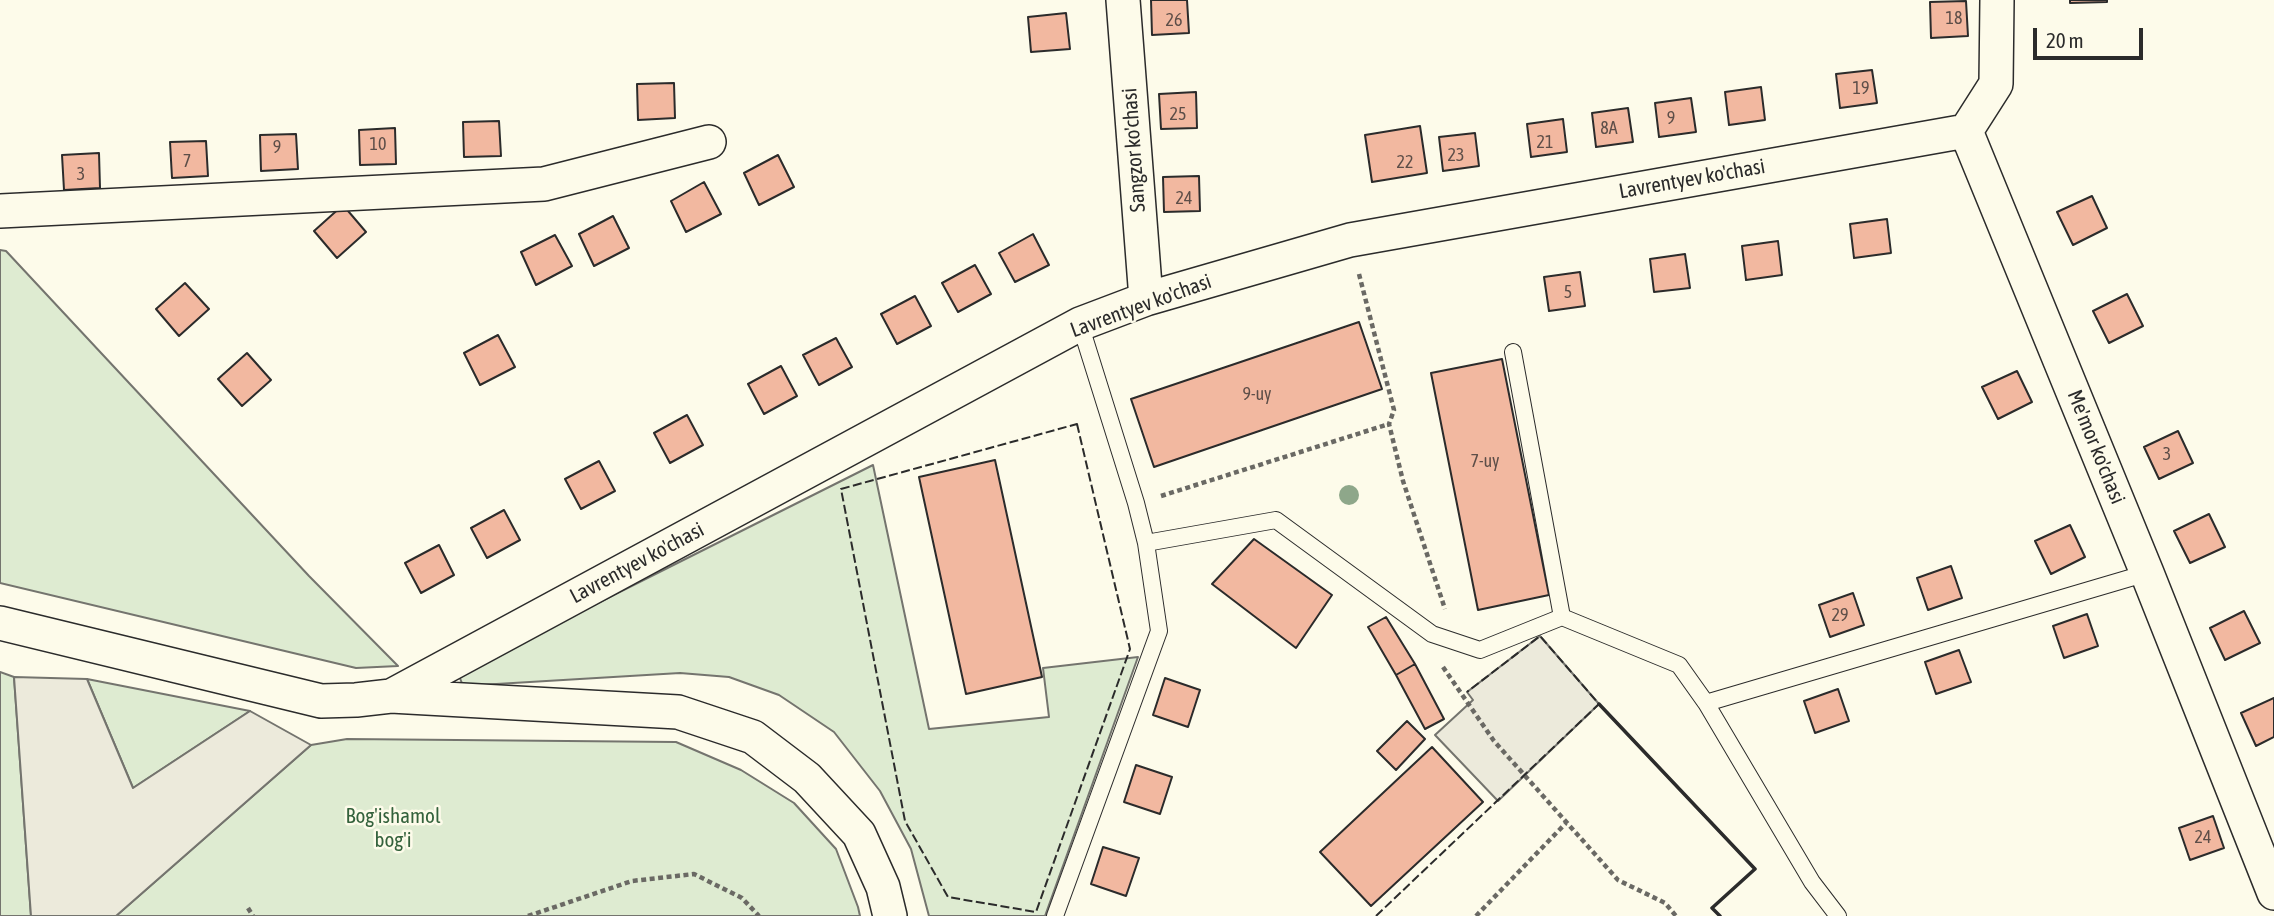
<!DOCTYPE html>
<html>
<head>
<meta charset="utf-8">
<style>
	body { margin:0 }
	#map { position:relative; width:2274px; height:916px; overflow:hidden; background:#fdfbea; font-family:"Asap Condensed",sans-serif }
	canvas { display:block }
	.scale { position:absolute; left:2033px; top:28px; width:110px; height:32px; box-sizing:border-box; border:4px solid #2b2b2b; border-top:0; padding-left:9px; font-size:21px; line-height:24px; white-space:nowrap; color:#2b2b2b; -webkit-text-stroke:5px #fdfbea; paint-order:stroke }
</style>
</head>
<body>
<div id="map">
<canvas width="2274" height="916"></canvas>
<div class="scale">20 m</div>
</div>
<script>
const ctx = document.querySelector('canvas').getContext('2d');
ctx.lineJoin = 'round';
function paint(path, color) { ctx.fillStyle = color; ctx.fill(path, 'evenodd'); }
function trace(path, color, width, dash) { ctx.strokeStyle = color; ctx.lineWidth = width; ctx.lineCap = dash ? 'butt' : 'round'; ctx.setLineDash(dash || []); ctx.stroke(path); }
function label(font, color, halo, rows, align = 'center') {
  ctx.font = font + ' "Asap Condensed",sans-serif'; ctx.lineWidth = 5; ctx.setLineDash([]); ctx.textBaseline = 'middle'; ctx.strokeStyle = halo; ctx.fillStyle = color; for (const [text, x, y, turn = 0] of rows) {
    ctx.save(); ctx.translate(x, y); ctx.rotate((+turn || 0) * Math.PI / 180); ctx.textAlign = isNaN(turn) ? turn : align; if (halo) ctx.strokeText(text, 0, 0); ctx.fillText(text, 0, 0); ctx.restore();
  }
}
const green = new Path2D(`
	M0 250 6 251 309 576 398 666 356 668 0 583Z
	M873 465 929 729 1049 717 1043 668 1138 657 1045 916H929L911 849 880 791 834 732 779 695 729 677 680 673 463 686 458 673Z
	M0 672 14 677 31 916H0Z
	M87 679 250 711 133 788Z
	M347 739 676 742 741 770 794 803 836 849 858 907 860 916H116L311 745Z`);
paint(green, '#deebd1');
trace(green, '#74746e', 2);
const parking = new Path2D(`
	M1540 636 1599 704 1498 801 1435 735 1473 700 1467 692Z
	M14 677 87 679 133 788 250 711 311 745 116 916H31Z`);
paint(parking, '#eceadb');
trace(parking, '#74746e', 2);
const building = new Path2D(`
	M1151 0H1187L1189 33 1152 35Z
	M2070 0H2107V2L2070 3Z
	M1966 1 1968 36 1931 38 1930 2Z
	M1066 13 1070 49 1031 52 1028 17Z
	M1872 70 1877 103 1840 108 1836 74Z
	M674 83 675 118 638 120 637 84Z
	M1761 87 1765 120 1729 125 1725 92Z
	M1196 92 1197 128 1161 129 1159 94Z
	M1691 98 1696 132 1659 137 1655 103Z
	M1628 108 1633 142 1596 147 1592 113Z
	M1563 119 1567 152 1531 157 1527 124Z
	M499 121 501 156 464 157 463 122Z
	M1420 126 1427 173 1372 182 1365 135Z
	M395 128 396 164 360 165 359 130Z
	M1475 133 1479 166 1443 171 1439 137Z
	M296 134 298 169 261 171 260 135Z
	M206 141 208 176 172 178 170 142Z
	M99 153 100 188 64 190 62 155Z
	M778 155 794 187 759 205 744 173Z
	M1199 176 1200 211 1164 212 1163 177Z
	M704 182 721 214 686 232 671 201Z
	M2092 196 2107 228 2073 245 2057 212Z
	M343 205 366 232 337 258 314 231Z
	M613 216 629 248 594 266 579 234Z
	M1887 219 1891 253 1854 258 1850 224Z
	M1033 234 1049 265 1015 282 999 253Z
	M555 235 572 266 536 285 521 252Z
	M1778 241 1782 275 1746 280 1742 246Z
	M1685 254 1690 288 1654 292 1650 259Z
	M975 265 991 294 958 312 942 283Z
	M1580 272 1585 306 1549 311 1544 277Z
	M185 283 209 309 179 336 156 309Z
	M2127 294 2143 326 2109 343 2093 311Z
	M915 296 931 326 897 344 881 314Z
	M1359 322 1382 389 1154 467 1131 399Z
	M498 335 515 367 480 385 464 353Z
	M836 338 852 367 819 385 803 355Z
	M247 353 271 380 242 406 218 379Z
	M1502 359 1549 595 1478 610 1431 373Z
	M781 366 797 396 764 414 748 384Z
	M2017 371 2032 402 1998 419 1982 387Z
	M687 415 703 445 670 463 654 433Z
	M2178 431 2193 463 2159 479 2144 447Z
	M995 460 1042 677 966 694 919 477Z
	M599 461 615 491 581 509 565 479Z
	M504 510 520 540 487 558 471 528Z
	M2209 514 2225 547 2190 563 2174 531Z
	M2070 525 2085 557 2051 574 2035 541Z
	M1254 539 1332 595 1296 648 1212 584Z
	M439 545 454 575 421 593 405 563Z
	M1951 566 1962 598 1928 610 1917 578Z
	M1853 593 1864 625 1830 637 1819 605Z
	M2244 611 2260 643 2225 660 2210 628Z
	M2087 614 2098 646 2064 658 2053 626Z
	M1386 617 1415 664 1396 675 1368 627Z
	M1959 650 1971 682 1936 694 1925 662Z
	M1415 664 1444 719 1425 729 1396 675Z
	M1165 678 1200 690 1188 727 1153 715Z
	M1838 689 1849 721 1815 733 1804 701Z
	M2274 698V737L2256 746 2241 713Z
	M1407 721 1425 739 1396 770 1377 751Z
	M1432 747 1483 802 1371 906 1320 852Z
	M1136 765 1172 777 1160 814 1124 802Z
	M2213 816 2224 848 2190 860 2179 828Z
	M1103 847 1139 858 1126 896 1091 884Z`);
paint(building, '#f2b8a0');
trace(building, '#2b2b2b', 2);
const lane = new Path2D(`
	M1513 352 1562 617
	M1146 543 1276 520 1432 634 1480 650 1562 617 1679 665 1706 703 1812 882 1838 916
	M1706 703 2147 573
	M1055 916 1159 631 1146 543 1136 503 1080 324`);
const street = new Path2D(`
	M1123 0 1146 299
	M1997 0 1996 84 1966 131 2147 573 2274 893
	M0 211 544 184 709 142
	M0 623 321 701 356 700 391 696 678 712 753 737 807 778 859 834 883 887 890 916
	M391 696 1080 324 1146 299 1350 240 1966 131`);
trace(lane, '#2b2b2b', 18);
trace(street, '#2b2b2b', 36);
trace(new Path2D(`
	M1359 274 1394 410 1389 424 1403 481 1445 609
	M1161 496 1389 424
	M1443 667 1494 741 1618 880 1665 903 1676 916
	M248 908 253 916
	M528 916 632 881 694 874 742 898 759 916
	M1476 916 1566 823`), '#6a6964', 4.5, [5, 3.5]);
trace(lane, '#fdfbea', 16);
trace(street, '#fdfbea', 33);
trace(new Path2D(`
	M1077 424 1130 649 1036 912 948 897 905 821 841 489Z
	M1376 916 1599 704 1540 636 1467 692`), '#2b2b2b', 2, [9, 3.5]);
trace(new Path2D(`
	M1599 704 1755 869 1712 908 1720 916`), '#2b2b2b', 3.5);
ctx.fillStyle = '#8ea78a';
for (const [x, y] of [
	[1349,495]
]) { ctx.beginPath(); ctx.arc(x, y, 10, 0, 2 * Math.PI); ctx.fill(); }
label('18px', '#5d4e48', null, [
	["18",1954,18],
	["26",1174,20],
	["19",1861,88],
	["25",1178,114],
	["9",1671,118],
	["8A",1609,128],
	["21",1545,142],
	["10",378,144],
	["9",277,147],
	["23",1456,155],
	["7",187,161],
	["22",1405,162],
	["3",81,174],
	["24",1184,198],
	["5",1568,292],
	["9-uy",1257,394],
	["3",2167,454],
	["7-uy",1485,461],
	["29",1840,615],
	["24",2203,837]
]);
label('21px', '#2b2b2b', '#fdfbea', [
	["Sangzor ko'chasi",1134,150,-94],
	["Lavrentyev ko'chasi",1692,179,-10],
	["Lavrentyev ko'chasi",1141,306,-20],
	["Me'mor ko'chasi",2096,447,68],
	["Lavrentyev ko'chasi",637,563,-28]
]);
label('21px', '#34623c', '#fdfbea', [
	["Bog'ishamol",393,816],
	["bog'i",393,840]
]);
</script>
</body>
</html>
